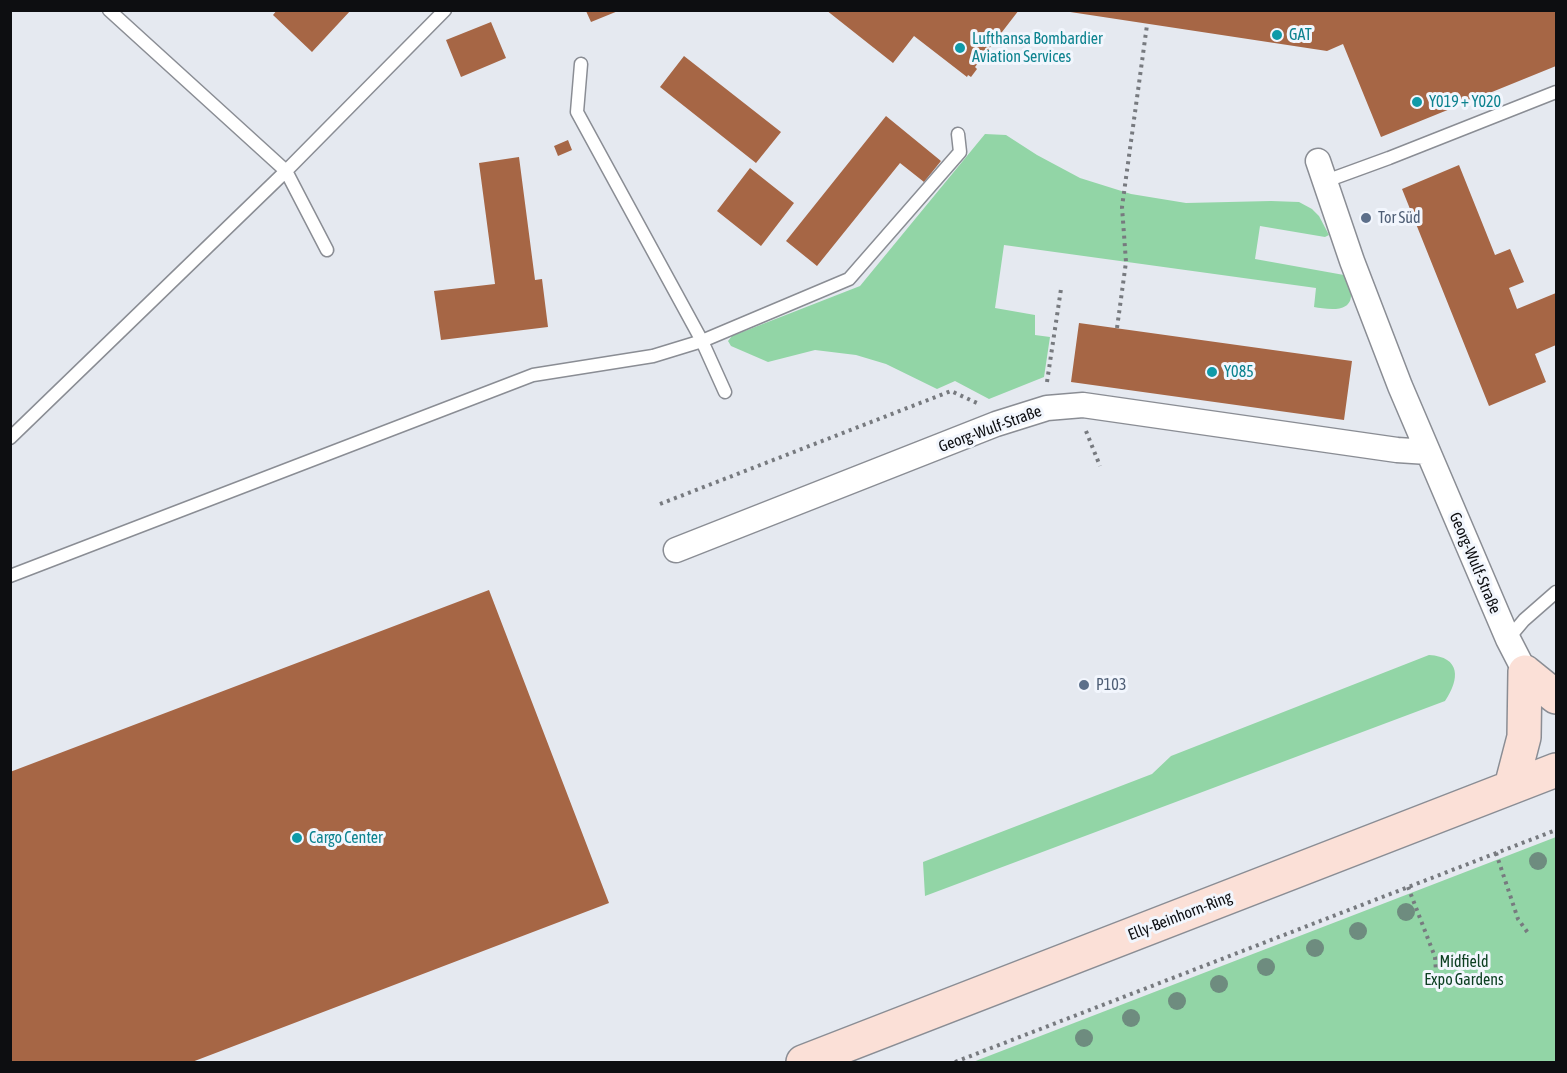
<!DOCTYPE html>
<html>
<head>
<meta charset="utf-8">
<style>
	body { margin:0 }
	#map { position:relative; width:1567px; height:1073px; overflow:hidden; background:#e5e9f0; font-family:"Asap Condensed",sans-serif }
	canvas { display:block }
	.frame { position:absolute; inset:0; border:12px solid #0d0e11; pointer-events:none }
</style>
</head>
<body>
<div id="map">
<canvas width="1567" height="1073"></canvas>
<div class="frame"></div>
</div>
<script>
const ctx = document.querySelector('canvas').getContext('2d');
ctx.lineJoin = 'round';
function paint(path, color) { ctx.fillStyle = color; ctx.fill(path, 'evenodd'); }
function trace(path, color, width, dash) { ctx.strokeStyle = color; ctx.lineWidth = width; ctx.lineCap = dash ? 'butt' : 'round'; ctx.setLineDash(dash || []); ctx.stroke(path); }
function label(font, color, halo, rows, align = 'center') {
  ctx.font = font + ' "Asap Condensed",sans-serif'; ctx.lineWidth = 6; ctx.setLineDash([]); ctx.textBaseline = 'middle'; ctx.strokeStyle = halo; ctx.fillStyle = color; for (const [text, x, y, turn = 0] of rows) {
    ctx.save(); ctx.translate(x, y); ctx.rotate((+turn || 0) * Math.PI / 180); ctx.textAlign = isNaN(turn) ? turn : align; if (halo) ctx.strokeText(text, 0, 0); ctx.fillText(text, 0, 0); ctx.restore();
  }
}
paint(new Path2D(`
	M985 134 1006 135 1037 155 1080 178 1131 194 1186 203 1271 201 1299 202 1312 209 1319 216 1329 235 1325 237 1260 226 1255 259 1344 275C1346 281 1350 288 1351 294 1352 314 1326 309 1314 307L1316 288 1004 245 995 308 1035 315V335L1050 337 1044 377 989 399 955 381 937 389 886 364 856 355 815 350 768 362 731 346 728 341 732 336 860 286Z
	M1429 655C1461 657 1460 679 1445 701L925 896 923 862 1152 774 1171 756Z
	M1556 837V1062H973Z`), '#92d5a6');
paint(new Path2D(`
	M277 10H351L312 52 273 15Z
	M826 10H1019L975 67 977 69 971 77 968 75 967 77 914 36 893 63Z
	M1057 10H1556V66L1381 137 1343 44 1327 51Z
	M586 11H618L591 22Z
	M491 22 506 58 461 77 446 40Z
	M684 56 781 132 756 163 660 87Z
	M886 116 941 161 924 182 900 163 817 266 786 241Z
	M568 140 572 150 558 156 554 146Z
	M519 157 535 280 542 279 548 327 441 340 434 291 495 284 479 163Z
	M1459 165 1495 255 1510 249 1524 282 1509 288 1517 309 1556 293V345L1535 354 1546 382 1489 406 1402 189Z
	M750 168 794 203 761 246 717 211Z
	M1079 323 1352 361 1344 420 1071 382Z
	M489 590 609 903 192 1062H10V772Z`), '#a66645');
const lane = new Path2D(`
	M109 10 286 171 327 250
	M581 64 577 112 702 341 725 392
	M1326 181 1389 158 1556 92
	M10 438 286 171 445 10
	M10 576 533 375 653 356 702 341 849 279 960 152 958 134
	M1508 639 1524 620 1556 592`);
const street = new Path2D(`
	M1318 161 1352 261 1400 386 1508 639 1525 672
	M676 550 996 424 1047 408 1083 405 1397 450 1428 452`);
const secondary = new Path2D(`
	M1525 672 1556 697
	M1511 787 1524 737 1525 672
	M803 1062 1556 770`);
trace(lane, '#8a8d94', 15);
trace(street, '#8a8d94', 27);
trace(secondary, '#8a8d94', 36);
trace(new Path2D(`
	M1117 328 1126 262 1122 207 1147 25
	M1047 382 1061 289
	M1086 431 1100 466
	M660 504 951 391 977 403
	M1496 853 1518 919 1528 933
	M1408 887 1435 957 1436 972
	M955 1062 1556 830`), '#777a7f', 4, [3, 4.5]);
trace(lane, '#fff', 12);
trace(street, '#fff', 24);
trace(secondary, '#fbe0d7', 33);
ctx.fillStyle = '#6e8c7f';
for (const [x, y] of [
	[1538,861],
	[1406,912],
	[1358,931],
	[1315,948],
	[1266,967],
	[1219,984],
	[1177,1001],
	[1131,1018],
	[1084,1038]
]) { ctx.beginPath(); ctx.arc(x, y, 9, 0, 2 * Math.PI); ctx.fill(); }
for (const [x, y, r, color] of [
	[1277,35,6,"#0f9aa8"],
	[960,48,6,"#0f9aa8"],
	[1417,102,6,"#0f9aa8"],
	[1366,218,6,"#5c6f8a"],
	[1212,372,6,"#0f9aa8"],
	[1084,685,6,"#5c6f8a"],
	[297,838,6,"#0f9aa8"]
]) { const dot = new Path2D(); dot.arc(x, y, r, 0, 2 * Math.PI); ctx.fillStyle = color; ctx.fill(dot); trace(dot, '#f2f6fd', 2); }
label('16px', '#0d838f', '#f2f6fd', [
	["GAT",1289,35],
	["Lufthansa Bombardier",972,39],
	["Aviation Services",972,57],
	["Y019 + Y020",1429,102],
	["Y085",1224,372],
	["Cargo Center",309,838]
], 'left');
label('16px', '#4e5e75', '#f2f6fd', [
	["Tor Süd",1378,218],
	["P103",1096,685]
], 'left');
label('16px', '#0d0e11', '#f2f6fd', [
	["Georg-Wulf-Straße",990,429,-20],
	["Georg-Wulf-Straße",1475,563,67],
	["Elly-Beinhorn-Ring",1180,916,-21]
]);
label('16px', '#0d4022', '#f2f6fd', [
	["Midfield",1464,962],
	["Expo Gardens",1464,980]
]);
</script>
</body>
</html>
